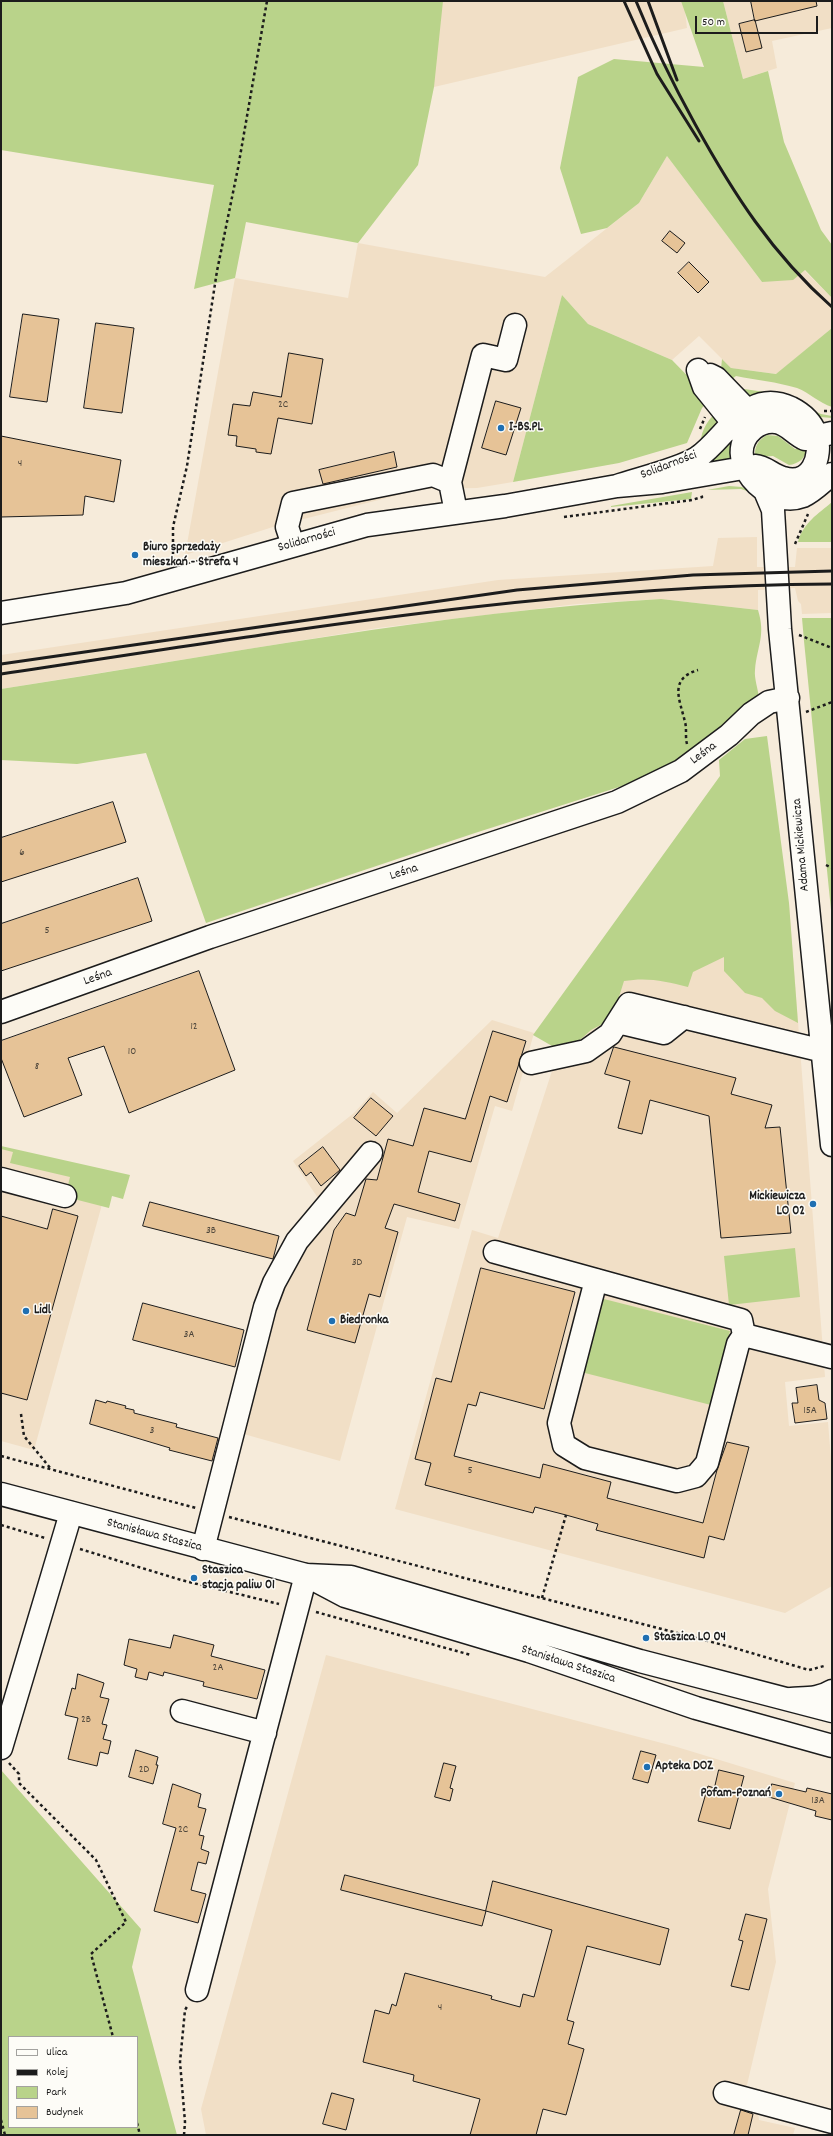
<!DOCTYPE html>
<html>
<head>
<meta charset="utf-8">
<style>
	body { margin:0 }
	#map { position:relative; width:833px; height:2136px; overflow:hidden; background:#f6ebda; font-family:Dekko,sans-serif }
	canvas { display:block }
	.frame { position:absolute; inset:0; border:2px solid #1c1c1c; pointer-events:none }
	.legend { position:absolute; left:8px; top:2036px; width:130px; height:92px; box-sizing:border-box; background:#fdfcf7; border:1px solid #a3a29f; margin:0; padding:5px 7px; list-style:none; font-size:12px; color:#1c1c1c }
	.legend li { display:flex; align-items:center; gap:8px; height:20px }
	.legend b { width:20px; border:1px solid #a3a29f }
	.scale { position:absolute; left:695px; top:16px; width:123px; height:18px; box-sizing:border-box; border:2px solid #1c1c1c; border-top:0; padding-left:5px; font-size:12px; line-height:14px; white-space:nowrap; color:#1c1c1c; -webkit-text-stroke:3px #fdfcf7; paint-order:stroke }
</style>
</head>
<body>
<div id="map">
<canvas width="833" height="2136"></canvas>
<div class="frame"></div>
<ul class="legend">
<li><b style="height:5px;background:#fdfcf7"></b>Ulica</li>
<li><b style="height:5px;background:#1c1c1c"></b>Kolej</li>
<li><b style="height:11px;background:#b9d38a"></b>Park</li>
<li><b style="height:11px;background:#e6c397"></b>Budynek</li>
</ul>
<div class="scale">50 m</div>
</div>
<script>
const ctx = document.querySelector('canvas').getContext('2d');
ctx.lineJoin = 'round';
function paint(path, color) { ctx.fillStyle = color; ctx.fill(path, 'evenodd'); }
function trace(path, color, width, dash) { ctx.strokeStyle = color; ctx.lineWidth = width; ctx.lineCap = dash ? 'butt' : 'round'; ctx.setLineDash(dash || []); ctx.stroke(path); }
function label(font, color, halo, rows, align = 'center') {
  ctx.font = font + ' Dekko,sans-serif'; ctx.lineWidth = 3; ctx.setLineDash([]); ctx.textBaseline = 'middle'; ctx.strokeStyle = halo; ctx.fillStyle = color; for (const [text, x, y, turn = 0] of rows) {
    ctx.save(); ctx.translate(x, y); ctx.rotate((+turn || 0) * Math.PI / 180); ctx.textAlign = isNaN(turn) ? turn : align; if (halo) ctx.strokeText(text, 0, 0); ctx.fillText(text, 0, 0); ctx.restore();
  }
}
paint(new Path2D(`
	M1 1H684L687 28 434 87 1 105Z
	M723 1H832V28L772 41 777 68 743 79Z
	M667 156 762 282 804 270 832 298V328L777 374 731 368 699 336 672 360 588 324 562 295 513 482 477 488 422 489 276 526 185 555 235 278 348 298 358 243 545 277 639 203Z
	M757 537V567H795L797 548H832V613L802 614 801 604 798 601 795 588 758 590V610L661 599 577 604 378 628 1 689V655L498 580 713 566 718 538Z
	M789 903 825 1377 785 1382 789 1426 828 1422 832 1472V1586L785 1613 395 1509 472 1230 498 1238 561 1043 641 909Z
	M492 1020 534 1033 512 1111 495 1106 459 1229 407 1217 340 1461 240 1433 275 1296 309 1233 328 1213 293 1161 354 1113 373 1092 397 1113Z
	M1 1147 111 1172 34 1450 1 1441Z
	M326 1655 677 1747 795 1783 768 1889 776 1962 742 2106 758 2112 759 2120 795 2128 793 2135H206L201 2109Z`), '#f1dfc6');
paint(new Path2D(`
	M1 1H443L434 87 418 165 358 243 246 222 235 278 194 289 214 185 1 150Z
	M681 1H723L743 79 768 71 784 142 821 230 832 245V298L805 270 793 280 762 282 667 156 639 203 607 228 581 234 560 168 578 77 614 59 704 67Z
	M562 295 588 324 672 360 710 399 702 408 687 443 619 463 513 482Z
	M832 328V407C819 403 810 393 797 388 777 382 756 380 736 376L728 382 721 369 722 359 731 368 776 374Z
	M744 389 779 394 821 414 832 416V418L820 417 748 396 740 392Z
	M716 413V426L701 448C699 435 706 421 716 413Z
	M767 435 778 436 795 449 806 448C807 458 798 464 789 465L773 456 755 457C754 447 758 440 767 435Z
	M730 442 732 443V464L705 465 714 459Z
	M729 486 742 487 753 493 741 489 707 490Z
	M692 492 691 499 611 507V506Z
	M832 502V542H798C803 523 818 514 832 502Z
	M661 599 758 610C766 636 757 646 755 670 754 678 758 689 759 698L692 752 644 779 475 833 206 923 146 753 77 764 1 760V689C221 655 439 612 661 599Z
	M802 618H832V920L804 641Z
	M767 736 789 903 798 1023 775 1011 762 998 745 993 724 971V957L693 972 688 987C665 981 647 977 624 981L612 1019 591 1030 572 1047 559 1050 533 1035 720 776 719 760 745 739Z
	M1 1146 130 1175 123 1199 112 1196 109 1208 70 1198 67 1189 70 1177 10 1163 13 1152 1 1149Z
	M795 1248 800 1297 729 1305 724 1256Z
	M600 1298 730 1331 711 1405 581 1372Z
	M1 1770 141 1929 132 1967 177 2135H1ZM9 2037H137V2127H9Z`), '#b9d38a');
const building = new Path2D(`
	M751 1H816L817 6 755 21Z
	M755 20 762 48 746 52 739 24Z
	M670 231 685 243 677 253 662 241Z
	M689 262 709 282 698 293 678 273Z
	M23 314 59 319 47 402 10 397Z
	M96 323 134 328 122 413 84 408Z
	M289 353 323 359 312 424 278 418 271 454 256 452V449L236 446 237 436 228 435 233 404 250 406 253 392 281 397Z
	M496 401 521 408 506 455 482 448Z
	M1 436 121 460 114 502 85 496 83 515 1 517Z
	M394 452 397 467 323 484 319 470Z
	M113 802 126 842 1 882V838Z
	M138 878 152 921 1 971V924Z
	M199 971 235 1070 129 1113 104 1046 68 1058 82 1095 24 1117 1 1058V1041Z
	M493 1031 526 1041 507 1102 490 1096 471 1162 429 1151 418 1192 460 1204 455 1221 394 1204 385 1228 398 1232 380 1297 369 1294 355 1343 307 1330 334 1230 346 1213 355 1216 366 1179 377 1180 388 1139 413 1146 424 1108 465 1119Z
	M614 1047 736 1078 731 1094 772 1105 765 1128 780 1127 791 1233 721 1238 709 1116 650 1100 642 1134 618 1128 630 1081 605 1074Z
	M371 1098 393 1116 376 1136 354 1118Z
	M323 1147 340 1170 321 1186 311 1172 306 1176 299 1166Z
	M150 1202 279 1236 273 1259 143 1226Z
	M53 1209 78 1216 27 1400 1 1393V1216L47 1229Z
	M481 1268 575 1292 544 1409 480 1392 476 1406 468 1404 454 1456 540 1478 543 1464 611 1482 607 1498 703 1523 717 1470 727 1442 749 1447 724 1540 709 1536 704 1558 596 1530 598 1524 566 1515 535 1507 533 1513 425 1485 431 1463 415 1459 436 1378 451 1382Z
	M143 1303 244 1330 235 1367 133 1340Z
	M817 1385 819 1400 825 1403 827 1419 795 1423 792 1403H798L796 1388Z
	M96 1400 106 1403 107 1401 126 1406 125 1408 134 1410V1413L177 1424 176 1427 218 1438 212 1461 169 1450 170 1448 90 1424Z
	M174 1635 214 1645 211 1656 265 1670 257 1699 203 1686 204 1682 164 1672 163 1676 149 1672 147 1680 135 1677 137 1669 124 1665 129 1639 170 1648Z
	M78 1674 104 1683 100 1697 109 1699 102 1724 107 1725 103 1739 111 1741 108 1754 100 1752 97 1766 68 1759 78 1718 65 1715 72 1688 75 1689Z
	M136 1750 158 1757 156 1765H158L153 1784 129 1777Z
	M641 1751 656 1755 648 1783 633 1779Z
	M444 1763 456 1766 450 1788 453 1789 450 1801 435 1797Z
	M719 1770 744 1776 730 1829 698 1821 708 1786 714 1788Z
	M173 1784 201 1794 198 1807 206 1809 199 1835 204 1836 201 1849 209 1852 206 1864 198 1862 191 1890 206 1894 198 1923 154 1911 176 1828 163 1824Z
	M772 1784 806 1792 807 1788 832 1794V1820L815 1816 816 1811 769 1797Z
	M345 1875 486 1911 482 1926 341 1890Z
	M493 1881 669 1929 660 1965 587 1946 567 2020 574 2022 568 2044 584 2049 576 2079 566 2115 543 2109 536 2135H470L480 2099 413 2081 414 2075 363 2062 375 2010 389 2014 392 2004 396 2006 405 1973 492 1996 491 1999 520 2007 523 1994 534 1997 552 1930 486 1911Z
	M746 1914 767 1919 749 1990 731 1986 743 1941 739 1940Z
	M332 2093 354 2099 346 2130 323 2124Z
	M741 2110 753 2114 748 2135H734Z`);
paint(building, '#e6c397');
trace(building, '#1c1c1c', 1);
const minor = new Path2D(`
	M698 370 704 387 742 434
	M710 375 716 378 747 410
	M832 433 805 439C795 435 788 424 776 422 768 421 760 423 753 429 720 457 766 510 803 496 814 491 823 481 832 474
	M765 491 773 510 780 629 832 1145
	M456 512 450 482 483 355 506 360 515 325
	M293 545 287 527 293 503 433 475 450 482
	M1 613 126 593 367 525 505 506 617 486 662 482 755 466C766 467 772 475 783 478 811 487 823 457 816 434 811 421 803 414 791 408 746 387 727 438 697 458 680 469 638 479 617 486
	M1 1012 210 937 617 802 681 771 729 735 751 714 769 702 788 698
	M618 1022 664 1033 684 1017
	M531 1063 586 1051 610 1034 629 1004 832 1053
	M1 1179 65 1196
	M495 1252 741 1320 744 1335 832 1357
	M596 1280 559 1423 564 1445 585 1458 677 1481 696 1476 707 1463 738 1344 744 1335
	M203 1549 265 1307 274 1283 297 1241 371 1153
	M791 1699C805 1698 820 1699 832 1691
	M182 1711 265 1733
	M1 1748 71 1513
	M197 1990 306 1575
	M725 2093 832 2122`);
const major = new Path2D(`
	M1 1494 306 1575 351 1577 640 1661 832 1711
	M311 1578 345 1596 529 1651 696 1708 832 1746`);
trace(minor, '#1c1c1c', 25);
trace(major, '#1c1c1c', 25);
trace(new Path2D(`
	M824 411H832
	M700 429 705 417
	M564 517 692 500 702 497 701 493
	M795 544 808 514
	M173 560V527L187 466 217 271 238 168 267 1
	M799 635 832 648
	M806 712 832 702
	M687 744C685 737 687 729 685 722 680 700 668 679 698 670
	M826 865 832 868
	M21 1414 24 1436 51 1469
	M1 1456 196 1508
	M229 1517 731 1647 809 1670 824 1666
	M1 1525 45 1538
	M80 1549 181 1580 279 1604
	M542 1598 566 1515
	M316 1612 471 1655
	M9 1763 19 1774V1783L96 1860 126 1922 91 1954 113 2037
	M1 2120 5 2135
	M137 2123 140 2135
	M184 2135 185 2122 180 2062 185 2010 188 2005`), '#1c1c1c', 2.5, [3, 3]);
trace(minor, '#fdfcf7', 22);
trace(major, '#fdfcf7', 22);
trace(new Path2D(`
	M624 1 657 74 699 141
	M636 1C653 43 673 84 695 124 733 193 772 254 832 307
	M648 1 677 80
	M1 664 517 590 693 575 832 571
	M1 674C277 633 552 585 832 584`), '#1c1c1c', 3);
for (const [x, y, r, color] of [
	[501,428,4,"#1f6fb2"],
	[135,555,4,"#1f6fb2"],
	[813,1204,4,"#1f6fb2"],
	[26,1311,4,"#1f6fb2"],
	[332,1321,4,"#1f6fb2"],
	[194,1578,4,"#1f6fb2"],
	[646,1638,4,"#1f6fb2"],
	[647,1767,4,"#1f6fb2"],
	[779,1794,4,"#1f6fb2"]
]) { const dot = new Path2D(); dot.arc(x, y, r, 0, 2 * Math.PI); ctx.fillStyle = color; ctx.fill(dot); trace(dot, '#fdfcf7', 1.5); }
label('11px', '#4e463b', null, [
	["2C",283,405],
	["4",20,464],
	["6",22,853],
	["5",47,931],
	["12",194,1027],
	["10",132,1052],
	["8",37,1067],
	["3B",211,1231],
	["3D",357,1263],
	["3A",189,1335],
	["15A",810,1411],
	["3",152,1431],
	["5",470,1471],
	["2A",218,1668],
	["2B",86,1720],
	["2D",144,1770],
	["13A",818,1801],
	["2C",183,1830],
	["4",440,2008]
]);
label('bold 13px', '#1c1c1c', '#fdfcf7', [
	["I-BS.PL",509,428],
	["Biuro sprzedaży",143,548],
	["mieszkań - Strefa 4",143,563],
	["Mickiewicza",805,1197,"right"],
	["LO 02",805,1212,"right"],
	["Lidl",34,1311],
	["Biedronka",340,1321],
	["Staszica",202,1571],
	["stacja paliw 01",202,1586],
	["Staszica LO 04",654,1638],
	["Apteka DOZ",655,1767],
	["Pofam-Poznań",771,1794,"right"]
], 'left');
label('13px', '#1c1c1c', '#fdfcf7', [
	["Solidarności",669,466,-21],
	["Solidarności",307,541,-16],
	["Leśna",704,754,-37],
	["Adama Mickiewicza",802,845,-95],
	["Leśna",404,873,-18],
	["Leśna",98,978,-20],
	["Stanisława Staszica",154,1536,15],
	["Stanisława Staszica",568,1665,18]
]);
</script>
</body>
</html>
